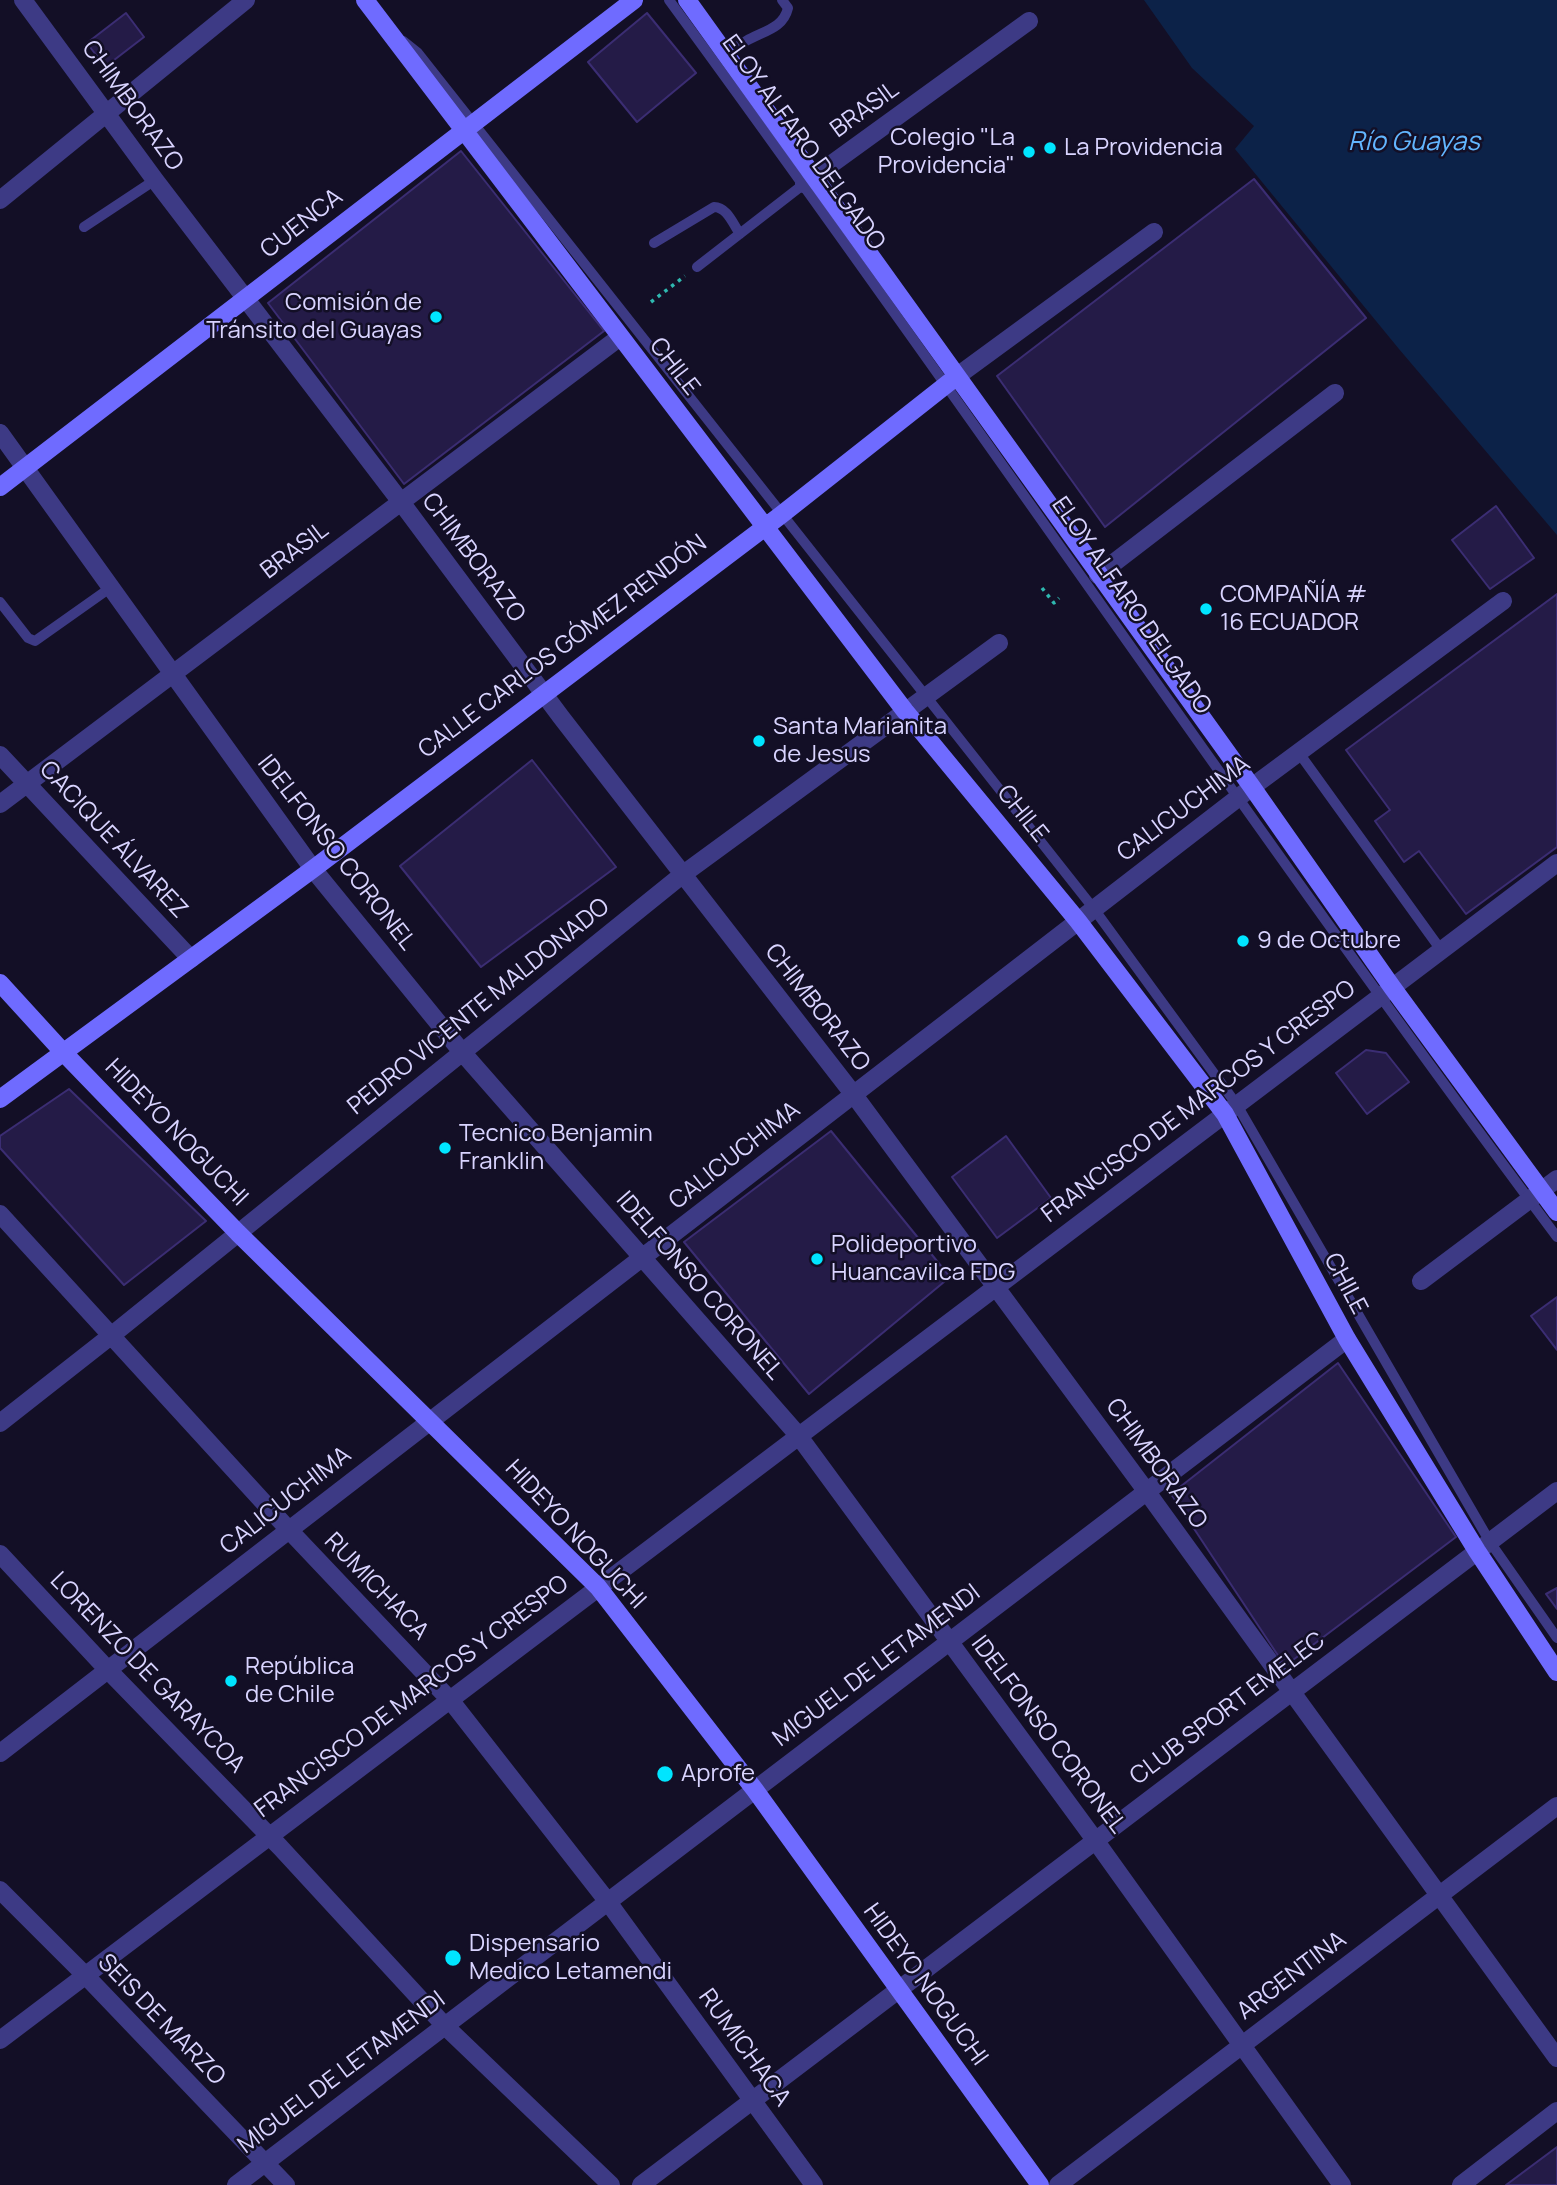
<!DOCTYPE html>
<html>
<head>
<meta charset="utf-8">
<style>
	body { margin:0 }
	canvas { display:block; background:#130f26 }
</style>
</head>
<body>
<canvas width="1557" height="2185"></canvas>
<script>
const ctx = document.querySelector('canvas').getContext('2d');
ctx.lineJoin = 'round';
function paint(path, color) { ctx.fillStyle = color; ctx.fill(path, 'evenodd'); }
function trace(path, color, width, dash) { ctx.strokeStyle = color; ctx.lineWidth = width; ctx.lineCap = dash ? 'butt' : 'round'; ctx.setLineDash(dash || []); ctx.stroke(path); }
function label(font, color, halo, rows, align = 'center') {
  ctx.font = font + ' Manrope,sans-serif'; ctx.lineWidth = 5; ctx.setLineDash([]); ctx.textBaseline = 'middle'; ctx.strokeStyle = halo; ctx.fillStyle = color; for (const [text, x, y, turn = 0] of rows) {
    ctx.save(); ctx.translate(x, y); ctx.rotate((+turn || 0) * Math.PI / 180); ctx.textAlign = isNaN(turn) ? turn : align; if (halo) ctx.strokeText(text, 0, 0); ctx.fillText(text, 0, 0); ctx.restore();
  }
}
paint(new Path2D(`
	M1144 0H1557V535L1399 349 1235 149 1254 126 1192 68Z`), '#0c2248');
const building = new Path2D(`
	M126 13 144 37 105 67 87 43Z
	M647 13 696 73 637 122 588 62Z
	M461 151 604 331 404 484 268 303Z
	M1254 179 1366 318 1105 527 997 376Z
	M1496 506 1534 558 1490 589 1452 540Z
	M1557 594V847L1466 914 1419 851 1404 862 1375 821 1390 810 1346 750Z
	M532 760 616 867 481 967 400 866Z
	M1366 1050 1386 1053 1409 1082 1367 1114 1336 1073Z
	M69 1089 206 1221 124 1285 0 1148V1136Z
	M831 1131 950 1277 809 1394 684 1242Z
	M1006 1136 1051 1198 997 1238 952 1177Z
	M1557 1297V1350L1531 1316Z
	M1338 1363 1456 1537 1285 1666 1171 1494Z
	M1557 1588V1609L1546 1594Z
	M1557 2147V2185H1506Z`);
paint(building, '#241b47');
trace(building, '#3b2d73', 2);
trace(new Path2D(`
	M651 302 685 276
	M1042 588 1054 603 1059 598`), '#2fb8b0', 3.5, [3.5, 5]);
trace(new Path2D(`
	M669 0C969 409 1253 830 1557 1237
	M403 41 418 53 1094 909 1237 1105 1490 1542 1557 1638
	M727 54C733 50 739 45 746 41 763 31 783 29 788 8L782 0
	M84 227 155 180
	M654 243 714 207C727 207 733 224 740 234
	M697 267 804 184
	M0 602 28 638 35 641 110 588
	M1299 753 1441 950`), '#3d3a85', 10);
trace(new Path2D(`
	M23 0 155 180 401 502 561 717 854 1095 1147 1492 1557 2058
	M804 184 1029 21
	M0 200 246 0
	M956 377 1154 232
	M0 433 313 869 462 1052 798 1435 1095 1840 1342 2185
	M1098 575 1335 393
	M0 755 191 959
	M0 804 620 337
	M0 1214 289 1530 451 1701 608 1902 814 2185
	M1421 1281 1557 1179
	M0 1423 112 1335 682 875 999 643
	M0 1554 108 1670 280 1847 445 2026 611 2185
	M0 1753 1252 787 1503 601
	M0 1890 85 1975 286 2185
	M0 2040 1557 863
	M236 2185 1347 1339
	M641 2185 1557 1491
	M1058 2185 1557 1806
	M1461 2185 1557 2111`), '#3d3a85', 18);
trace(new Path2D(`
	M365 0 905 711 1078 921 1225 1114 1347 1339 1477 1551 1557 1672
	M687 0 1252 787 1392 987 1557 1212
	M0 487 634 0
	M0 983 63 1052 238 1233 598 1587 755 1790 1040 2185
	M0 1099 313 869 781 515 956 377`), '#6f6bff', 18);
for (const [x, y, r, color] of [
	[1050,148,7,"#00e5ff"],
	[1029,152,7,"#00e5ff"],
	[436,317,7,"#00e5ff"],
	[1206,609,7,"#00e5ff"],
	[759,741,7,"#00e5ff"],
	[1243,941,7,"#00e5ff"],
	[445,1148,7,"#00e5ff"],
	[817,1259,7,"#00e5ff"],
	[231,1681,7,"#00e5ff"],
	[665,1774,9,"#00e5ff"],
	[453,1958,9,"#00e5ff"]
]) { const dot = new Path2D(); dot.arc(x, y, r, 0, 2 * Math.PI); ctx.fillStyle = color; ctx.fill(dot); trace(dot, '#130f26', 2.5); }
label('24px', '#d9d4ff', '#130f26', [
	["CHIMBORAZO",132,106,54],
	["BRASIL",865,110,-36],
	["ELOY ALFARO DELGADO",803,143,54],
	["CUENCA",302,224,-38],
	["CHILE",674,367,52],
	["BRASIL",295,551,-37],
	["CHIMBORAZO",473,558,53],
	["ELOY ALFARO DELGADO",1131,606,55],
	["CALLE CARLOS GÓMEZ RENDÓN",563,647,-37],
	["CALICUCHIMA",1184,809,-37],
	["CHILE",1022,814,51],
	["CACIQUE ÁLVAREZ",113,840,47],
	["IDELFONSO CORONEL",336,853,52],
	["PEDRO VICENTE MALDONADO",479,1007,-39],
	["CHIMBORAZO",817,1008,52],
	["FRANCISCO DE MARCOS Y CRESPO",1199,1102,-37],
	["HIDEYO NOGUCHI",176,1133,46],
	["CALICUCHIMA",735,1156,-38],
	["CHILE",1345,1284,62],
	["IDELFONSO CORONEL",699,1286,49],
	["CHIMBORAZO",1156,1464,54],
	["CALICUCHIMA",286,1501,-38],
	["HIDEYO NOGUCHI",575,1535,47],
	["RUMICHACA",376,1587,46],
	["MIGUEL DE LETAMENDI",877,1666,-37],
	["LORENZO DE GARAYCOA",147,1673,46],
	["FRANCISCO DE MARCOS Y CRESPO",412,1697,-37],
	["CLUB SPORT EMELEC",1228,1709,-37],
	["IDELFONSO CORONEL",1048,1735,53],
	["ARGENTINA",1292,1976,-37],
	["HIDEYO NOGUCHI",925,1985,54],
	["SEIS DE MARZO",161,2020,46],
	["RUMICHACA",744,2048,54],
	["MIGUEL DE LETAMENDI",342,2073,-37]
]);
label('24px', '#d9d4ff', '#130f26', [
	["Colegio \"La",1015,138,"right"],
	["Providencia\"",1015,166,"right"],
	["La Providencia",1064,148],
	["Comisión de",422,303,"right"],
	["Tránsito del Guayas",422,331,"right"],
	["COMPAÑÍA #",1220,595],
	["16 ECUADOR",1220,623],
	["Santa Marianita",773,727],
	["de Jesus",773,755],
	["9 de Octubre",1257,941],
	["Tecnico Benjamin",459,1134],
	["Franklin",459,1162],
	["Polideportivo",831,1245],
	["Huancavilca FDG",831,1273],
	["República",245,1667],
	["de Chile",245,1695],
	["Aprofe",681,1774],
	["Dispensario",469,1944],
	["Medico Letamendi",469,1972]
], 'left');
label('italic 26px', '#62b6ff', '#130f26', [
	["Río Guayas",1414,143]
]);
</script>
</body>
</html>
